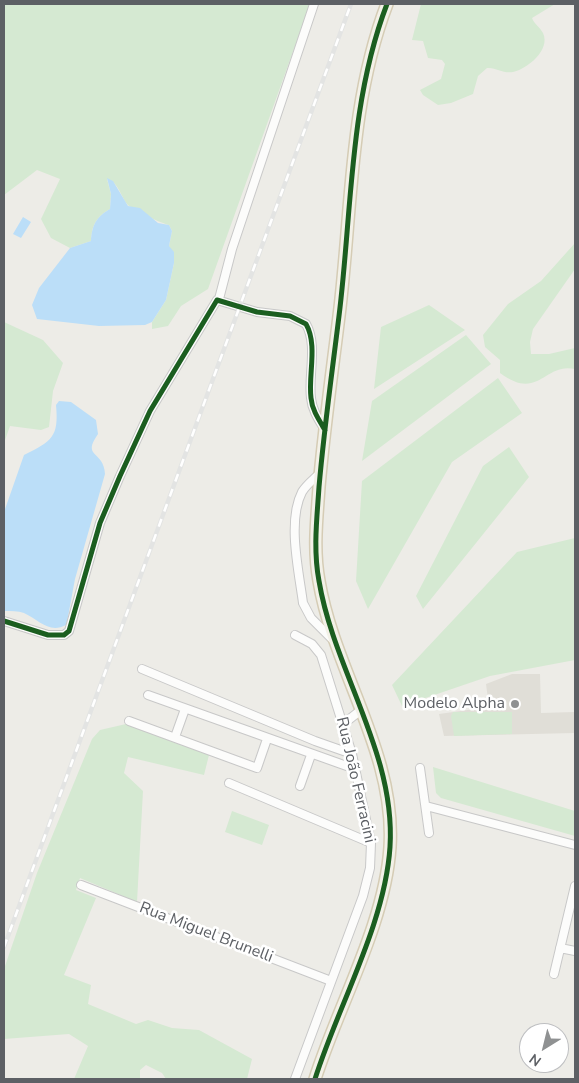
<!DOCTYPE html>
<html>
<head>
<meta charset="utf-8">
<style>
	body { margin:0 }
	#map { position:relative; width:579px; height:1083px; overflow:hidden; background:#edece7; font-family:"Nunito Sans",sans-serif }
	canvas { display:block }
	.frame { position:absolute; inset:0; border:5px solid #5d6065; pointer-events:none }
	.north { position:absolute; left:519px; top:1023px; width:50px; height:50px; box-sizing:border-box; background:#fff; border:1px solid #bebfc1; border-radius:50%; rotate:216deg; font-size:14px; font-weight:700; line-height:20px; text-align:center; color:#5d6065 }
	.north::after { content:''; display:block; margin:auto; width:18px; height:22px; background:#8f9192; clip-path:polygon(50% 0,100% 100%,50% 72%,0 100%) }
</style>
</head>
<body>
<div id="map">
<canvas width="579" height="1083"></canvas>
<div class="frame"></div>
<div class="north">N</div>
</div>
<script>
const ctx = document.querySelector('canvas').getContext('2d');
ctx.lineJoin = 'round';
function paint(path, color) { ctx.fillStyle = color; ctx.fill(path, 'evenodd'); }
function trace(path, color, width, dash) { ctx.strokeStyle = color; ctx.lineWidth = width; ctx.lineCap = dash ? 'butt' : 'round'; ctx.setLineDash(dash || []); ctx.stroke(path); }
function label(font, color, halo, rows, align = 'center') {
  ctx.font = font + ' "Nunito Sans",sans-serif'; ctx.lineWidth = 5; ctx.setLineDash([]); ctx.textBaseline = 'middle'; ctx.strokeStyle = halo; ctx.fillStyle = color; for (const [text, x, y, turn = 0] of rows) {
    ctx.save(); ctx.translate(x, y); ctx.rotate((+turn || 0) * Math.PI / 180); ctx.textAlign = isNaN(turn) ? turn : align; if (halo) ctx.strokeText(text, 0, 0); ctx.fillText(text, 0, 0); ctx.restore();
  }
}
paint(new Path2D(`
	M512 674H540L541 713 574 712 575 733 444 736 439 714 489 707 486 684Z`), '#e0ded7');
paint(new Path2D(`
	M4 4H310L208 289 181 306 168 326 152 329V322L166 300 174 263 169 246 172 231 169 225C163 224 130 209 127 204 120 195 119 183 107 179L111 194 110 209C96 217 92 225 91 241L70 248 51 238 41 219 60 179 37 170 4 195Z
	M421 4H555L532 18C534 24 540 27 543 33 551 50 527 69 513 72 503 74 496 67 487 68L478 76 473 94 451 103 438 105 423 95 420 90 441 79 445 64 442 60 428 58 423 41 412 40Z
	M575 243V269L533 329 530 342 531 354H549L575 348V369C544 362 539 402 500 373V360L485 347 483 335 508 304 541 281Z
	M429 305 465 330 374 389 381 327Z
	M4 322 43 340 63 363 53 391 49 427 41 430 10 426 4 443Z
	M466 335 491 364 362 461 372 401Z
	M498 378 522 413 452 462 368 609 356 581 362 481Z
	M509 447 529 477 423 609 416 596 483 466Z
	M575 538V660L490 676 402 706 392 685 517 552Z
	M453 712H512V734L454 736 451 716Z
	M126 724 209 755 204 775 128 757 124 773 143 791 137 902 80 878 76 890 96 898 64 975 91 985 88 1004 136 1024 148 1020 172 1028 199 1030 252 1059 247 1079H166L162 1073 146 1065 140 1070V1079H74L88 1046 69 1034 4 1039V969L37 873 92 739 100 730Z
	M433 767 575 811V836L441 798 436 793Z
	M232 811 269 825 262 845 225 832Z`), '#d5e9d2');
paint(new Path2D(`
	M107 178 113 181 128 206 140 208 158 223 169 225 172 231 169 246 174 252V263L166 300 152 322 145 325 99 326 37 319 32 305 39 288 70 248 91 241C92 225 96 217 110 209L111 194Z
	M23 217 31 222 21 238 13 234Z
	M59 401 71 402 96 420 98 434C81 458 104 450 105 474L75 579 67 622 66 625C49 634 39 620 24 613 18 611 11 611 4 611V512L24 455C52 441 59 437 56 405Z`), '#bbdef8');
const minor = new Path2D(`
	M219 299 232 249 314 4
	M320 473C314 479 306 485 302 492 287 521 299 572 303 603L311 618 334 641
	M4 621 48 635H64L69 631 100 523 120 476 150 411 217 300 257 312 290 316 306 324C318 345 308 375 311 398 312 410 319 420 325 430
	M295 635 312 644 321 655 352 754 371 843 370 868 363 896 295 1079
	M142 669 315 741 352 754
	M148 695 355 769
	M129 721 257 768 267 739
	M342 725 361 710
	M175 737 185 709
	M420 768 429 833
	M229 783 371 843
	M300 786 311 755
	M426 806 575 845
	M81 885 331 981
	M560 948 575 951
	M554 974 575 886`);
const primary = new Path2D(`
	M315 1079C338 1006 385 924 390 847 396 753 334 671 319 581 313 549 317 518 319 487 324 429 332 373 339 316 352 212 349 103 387 4`);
trace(minor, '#c8c8c8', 10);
trace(primary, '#d5ccb5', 14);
trace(minor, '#fcfcfb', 8);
trace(primary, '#f3f1e8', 11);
const rail = new Path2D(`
	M4 947 351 4`);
trace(rail, '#e3e4e3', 4.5);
trace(rail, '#fff', 2.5, [8]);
trace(new Path2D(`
	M4 621 48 635H64L69 631 100 523 120 476 150 411 217 300 257 312 290 316 306 324C318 345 308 375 311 398 312 410 319 420 325 430
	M315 1079C338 1006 385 924 390 847 396 753 334 671 319 581 313 549 317 518 319 487 324 429 332 373 339 316 352 212 349 103 387 4`), '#1b5e20', 5);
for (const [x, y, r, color] of [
	[515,704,5,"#8f9192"]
]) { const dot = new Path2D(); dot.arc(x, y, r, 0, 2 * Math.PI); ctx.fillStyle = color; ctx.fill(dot); trace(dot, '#fff', 2); }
label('16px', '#5d6065', '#fff', [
	["Modelo Alpha",505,704]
], 'right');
label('16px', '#5d6065', '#fff', [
	["Rua João Ferracini",355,780,77],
	["Rua Miguel Brunelli",206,933,21]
]);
</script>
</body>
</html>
